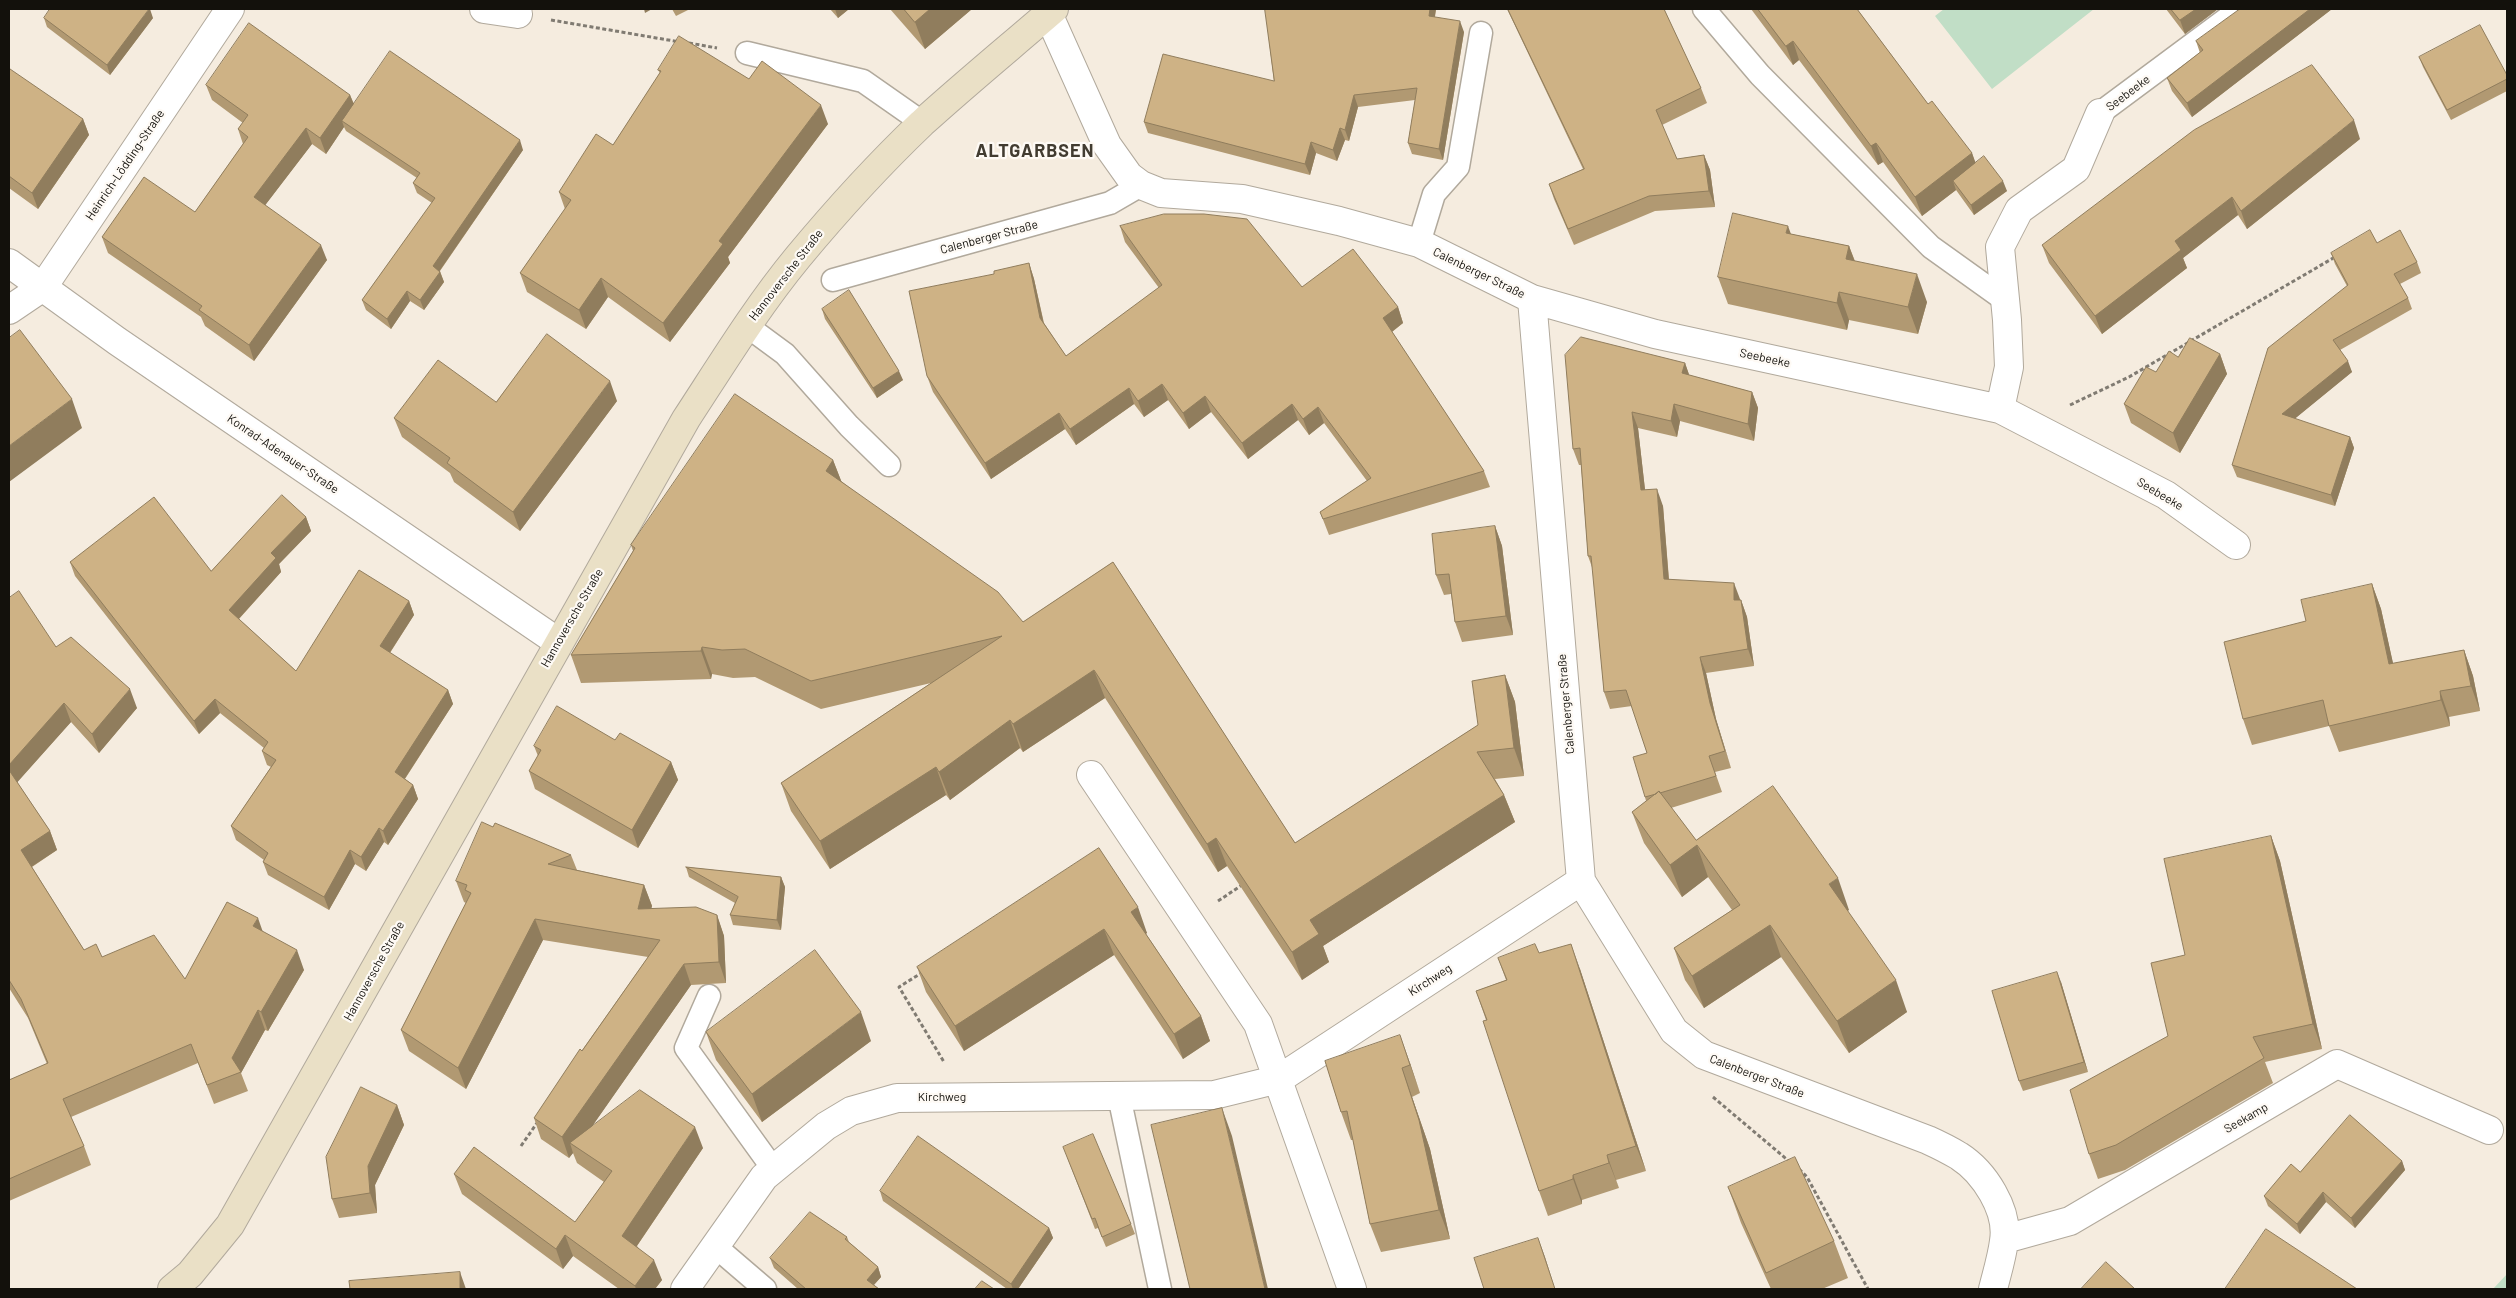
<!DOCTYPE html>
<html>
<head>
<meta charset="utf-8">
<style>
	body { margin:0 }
	#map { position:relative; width:2516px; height:1298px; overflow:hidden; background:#f5ecdf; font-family:Barlow,sans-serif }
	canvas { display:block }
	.frame { position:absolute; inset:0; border:10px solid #13110c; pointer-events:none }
</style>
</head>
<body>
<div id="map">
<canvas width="2516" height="1298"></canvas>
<div class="frame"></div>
</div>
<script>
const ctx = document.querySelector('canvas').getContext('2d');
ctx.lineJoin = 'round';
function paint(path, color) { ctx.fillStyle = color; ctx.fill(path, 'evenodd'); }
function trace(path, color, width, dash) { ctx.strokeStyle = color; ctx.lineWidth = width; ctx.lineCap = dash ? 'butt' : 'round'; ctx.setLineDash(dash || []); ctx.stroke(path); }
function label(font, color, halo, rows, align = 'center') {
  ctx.font = font + ' Barlow,sans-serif'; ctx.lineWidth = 4.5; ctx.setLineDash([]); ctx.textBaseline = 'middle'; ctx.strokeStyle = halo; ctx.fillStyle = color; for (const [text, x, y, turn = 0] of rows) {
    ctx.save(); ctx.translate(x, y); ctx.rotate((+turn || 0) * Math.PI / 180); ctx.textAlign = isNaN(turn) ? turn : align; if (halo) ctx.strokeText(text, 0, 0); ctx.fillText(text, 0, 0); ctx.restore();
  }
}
paint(new Path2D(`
	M1944 9H2094L1992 89 1935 16Z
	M2507 1274V1289H2493Z`), '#c1dec6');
const service = new Path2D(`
	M1704 9 1760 75 1931 247 2005 300
	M747 53 863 81 923 123
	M2100 113 2240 9
	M1419 243 1434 194 1458 167 1481 33
	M833 280 1110 203 1141 185
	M747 326 785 354 849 426 889 465
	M709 996 686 1048 774 1170
	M1119 1096 1160 1289
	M716 1247 765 1289`);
const minor = new Path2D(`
	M484 9 518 14
	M1046 9 1107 145 1129 176 1141 185 1161 193 1242 199 1339 221 1419 243 1532 299 1655 334 2000 409 2166 495 2236 545
	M1532 299 1581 881 1674 1031 1704 1055 1928 1140C1939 1145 1949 1150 1959 1156 1984 1172 2009 1210 2004 1241 2002 1257 1997 1273 1993 1289
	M9 310 43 287 230 9
	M2000 409 2009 367 2007 320 2000 247 2019 210 2076 169 2100 113
	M1091 775 1258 1024 1352 1289
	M2005 1239 2070 1221 2337 1064 2489 1130
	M685 1289 764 1177 826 1126 851 1111 897 1098 1214 1095 1279 1079 1581 881`);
const tertiary = new Path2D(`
	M9 263 117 341 558 642`);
const secondary = new Path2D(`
	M172 1289 190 1274 230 1225 686 419C722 364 756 308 798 257 837 210 878 165 922 123 965 84 1010 47 1054 9`);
trace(service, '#b1a99c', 25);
trace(minor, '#b1a99c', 30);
trace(tertiary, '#b1a99c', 30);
trace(secondary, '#b1a99c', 30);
trace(new Path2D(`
	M551 20 680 42
	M689 43 717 48
	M2070 405 2129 377 2335 257
	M1218 901 1242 885
	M923 972 899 987 944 1062
	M1713 1097 1790 1162
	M521 1146 537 1123
	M1799 1169 1807 1177 1868 1289`), '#807b72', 3, [4, 2.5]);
trace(service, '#fff', 22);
trace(minor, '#fff', 28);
trace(tertiary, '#fff', 28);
trace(secondary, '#eae0c6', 28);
paint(new Path2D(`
	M672 9H690L676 16Z
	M830 9H849L838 18Z
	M890 9H972L925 49Z
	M1265 9H1436L1435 17 1464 32 1443 160 1412 154 1408 143 1415 100 1358 107 1349 141 1345 140 1337 161 1316 153 1310 175 1148 133 1144 122 1274 81Z
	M1507 9H1664L1701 88 1707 103 1662 125 1677 159 1704 155 1710 170 1715 207 1655 211 1574 245 1554 199 1549 184 1583 169Z
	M1751 9H1857L1928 104 1972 153 1975 163 2007 191 1974 215 1956 190 1922 216 1883 162 1878 165 1799 60 1793 65Z
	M2166 9H2218L2185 34Z
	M2240 9H2332L2192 117 2172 91 2167 78 2200 53 2196 41Z
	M44 18H153L110 75 47 27Z
	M2419 57 2507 75V91L2451 120 2423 67Z
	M658 70 749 79 828 124 728 257 730 263 670 342 608 297 586 329 527 292 520 273 565 209 559 192 613 145 660 73Z
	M9 71 83 119 89 135 38 209 9 188Z
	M206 85 350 95 354 104 523 150 440 271 444 282 424 310 410 301 391 329 366 310 362 300 432 203 417 193 413 183 417 178 346 131 344 127 326 154 312 144 265 205 327 260 254 361 205 326 201 317 108 253 102 237 195 212 243 144 238 129 243 123 212 100Z
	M2360 139 2247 229 2238 215 2183 258 2187 268 2102 334 2049 263 2042 245Z
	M1120 226 1302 287 1398 307 1403 323 1392 332 1484 471 1490 487 1329 535 1320 512 1367 481 1324 423 1309 435 1298 420 1248 459 1211 412 1189 429 1168 400 1144 417 1134 404 1076 445 1065 429 991 479 933 392 927 376 1029 263 1034 279 1044 323 1066 356 1159 288 1125 242Z
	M1791 234 1849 246 1855 261 1927 302 1918 334 1849 320 1847 330 1728 304 1718 277Z
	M2377 243 2417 262 2421 273 2400 284 2408 298 2412 309 2340 350 2352 372 2294 419 2350 437 2354 448 2335 506 2237 477 2232 465 2347 286 2335 264 2331 253Z
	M822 309 903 380 877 398 825 319Z
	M2220 354 2227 374 2180 453 2131 423 2124 404 2156 372 2178 357Z
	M1685 363 1689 375 1752 392 1758 408 1754 441 1680 421 1677 437 1638 428 1645 490 1663 506 1669 579 1741 600 1747 617 1754 666 1706 673 1716 719 1731 768 1715 772 1722 792 1671 808 1696 840 1849 910 1847 911 1907 1012 1849 1053 1781 957 1704 1008 1685 980 1674 948 1732 910 1708 877 1682 897 1644 843 1632 812 1646 801 1645 797 1647 753 1632 706 1610 709 1604 692 1593 570 1588 556 1581 465H1579L1573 449Z
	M617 401 520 531 454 482 450 473 402 437 394 418 496 402Z
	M833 460 841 481 1023 622 1113 562 1295 843 1478 725 1505 675 1515 702 1524 776 1495 779 1504 795 1515 822 1323 946 1329 962 1302 980 1227 866 1218 872 1105 698 1023 752 1020 748 950 800 946 795 830 869 791 811 781 783 931 683 821 709 755 677 733 678 712 674 711 679 581 683 571 655 633 551 631 545Z
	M306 517 311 531 279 564 281 572 239 619 296 671 409 601 414 615 390 653 448 690 453 704 405 779 413 785 418 799 388 845 384 842 366 871 355 864 329 910 268 875 263 862 264 860 236 840 231 826 271 767 267 765 262 751 264 748 220 713 199 734 75 576 70 562 211 571Z
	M1495 526 1502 546 1513 635 1462 642 1455 622 1451 594 1444 595 1436 575Z
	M2372 584 2381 609 2393 664 2464 650 2473 676 2480 711 2449 717 2450 726 2339 752 2329 726 2252 745 2243 719 2306 621Z
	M9 598 56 647 137 708 99 753 71 722 17 782 50 831 57 850 32 867 84 950 102 957 185 979 262 931 304 970 268 1031 265 1030 241 1073 248 1091 214 1104 198 1063 71 1117 84 1146 91 1165 9 1201V1080L47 1064 28 1018 9 988Z
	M615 740 671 762 678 780 638 848 535 789 529 771 538 756 534 746Z
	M2271 836 2280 861 2322 1049 2265 1062 2273 1083 2125 1170 2098 1179 2089 1154 2168 1036 2185 955Z
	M1099 848 1147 933 1146 934 1201 1016 1210 1041 1183 1059 1114 955 964 1051 926 992 917 967Z
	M571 855 577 870 644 885 652 906 651 909 717 915 724 936 726 983 691 985 592 1126 703 1148 637 1246 662 1280 655 1289H619L573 1256 563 1269 462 1194 454 1174 575 1222 604 1182 577 1163 573 1153 569 1158 541 1139 534 1118 648 957 543 940 466 1089 409 1051 401 1030 466 903 464 902 456 881Z
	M686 867 781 877 785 887 781 930 733 925 730 915 735 903 689 877Z
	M1539 953 1580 969 1646 1171 1616 1180 1619 1188 1582 1200V1204L1548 1216 1539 1191 1486 1020 1476 991 1506 980 1498 958Z
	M2061 982 2088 1072 2023 1091 2019 1081Z
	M706 1032 871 1041 762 1122 716 1060Z
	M1325 1061 1410 1063 1420 1093 1412 1097 1430 1149 1450 1239 1381 1252 1370 1224 1353 1140H1351L1341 1112Z
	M397 1105 404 1125 375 1185 377 1213 339 1218 332 1199Z
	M1067 1157 1131 1224 1135 1234 1106 1247 1098 1228 1095 1229Z
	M2402 1161 2405 1170 2355 1228 2326 1202 2300 1234 2268 1206 2264 1196 2300 1172Z
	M1728 1187 1834 1241 1848 1278 1822 1289H1771L1741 1223Z
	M880 1191 1049 1228 1053 1238 1018 1289H1007L883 1201Z
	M847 1237 849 1242 878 1267 881 1277 874 1285 879 1289H798L774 1268 770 1258Z`), '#b19972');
paint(new Path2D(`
	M149 9H150L153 18 110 75 107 65Z
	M644 9H652L645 13Z
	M835 9H849L838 18Z
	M930 9H972L925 49 915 22Z
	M1430 9H1436L1433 27 1429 16Z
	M2196 9H2218L2185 34 2180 20Z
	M2310 9H2332L2192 117 2187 103Z
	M1460 21 1464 32 1443 160 1439 149Z
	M1793 41 1799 60 1793 65 1786 46Z
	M350 95 356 110 342 121 344 127 326 154 320 138Z
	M1354 95 1358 107 1349 141 1345 130Z
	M821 105 828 124 728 257 730 263 670 342 663 323 719 241Z
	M83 119 89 135 38 209 32 193Z
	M2354 120 2360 139 2247 229 2241 211Z
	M306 128 312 144 260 212 254 197Z
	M1340 128 1345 140 1337 161 1333 150Z
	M520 140 523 150 436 276 433 266Z
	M1311 142 1316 153 1310 175 1305 164Z
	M1876 143 1883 162 1878 165 1871 146Z
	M1972 153 1979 172 1953 181 1956 190 1922 216 1915 197Z
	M1704 155 1710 170 1715 207 1709 191Z
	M2003 181 2007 191 1974 215 1971 205Z
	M2232 197 2238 215 2183 258 2187 268 2102 334 2095 316 2175 241Z
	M1788 226 1798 253 1786 233Z
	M321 245 327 260 254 361 249 345Z
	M1849 246 1859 273 1846 259Z
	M1029 263 1034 279 1046 334 1040 318Z
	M440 272 444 282 424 310 420 300Z
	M1917 274 1927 302 1918 334 1908 307Z
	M601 278 608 297 586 329 579 310Z
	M407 291 410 301 391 329 387 319Z
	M1839 292 1849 320 1847 330 1837 303Z
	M1398 307 1403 323 1389 334 1383 318Z
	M2220 354 2227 374 2180 453 2173 433Z
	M2348 361 2352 372 2286 426 2282 414Z
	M1685 363 1691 380 1682 373Z
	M899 371 903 380 877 398 873 388Z
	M610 381 617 401 520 531 513 512Z
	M1162 384 1168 400 1144 417 1138 401Z
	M1129 388 1134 404 1076 445 1070 429Z
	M1752 392 1758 408 1754 441 1748 424Z
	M1205 396 1211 412 1189 429 1183 413Z
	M72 399 82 428 9 482V446Z
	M1292 404 1298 420 1248 459 1242 443Z
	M1674 404 1680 421 1677 437 1671 421Z
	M1318 407 1324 423 1309 435 1303 419Z
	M1632 412 1638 428 1647 507 1641 490Z
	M1059 413 1065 429 991 479 985 463Z
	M2350 437 2354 448 2335 506 2331 495Z
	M833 460 844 488 826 471Z
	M1657 489 1663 506 1670 595 1664 579Z
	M306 517 311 531 279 564 281 572 234 624 229 610 271 553Z
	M1495 526 1502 546 1513 635 1506 616Z
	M1734 583 1740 599V617L1734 600Z
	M2372 584 2381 609 2399 690 2389 664Z
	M1741 600 1747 617 1754 666 1748 649Z
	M409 601 414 615 385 660 380 646Z
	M702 647 712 674 711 679 701 651Z
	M2464 650 2473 676 2480 711 2471 686Z
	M1700 657 1706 673 1716 719 1731 768 1710 703Z
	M1094 670 1105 698 1023 752 1013 724Z
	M1505 675 1515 702 1524 776 1514 748Z
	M130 689 137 708 99 753 92 734Z
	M448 690 453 704 400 786 395 772Z
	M2440 691 2449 717 2450 726 2441 700Z
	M215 699 220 713 199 734 194 721Z
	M64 703 71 722 14 786 9 772V765Z
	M1010 720 1020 748 950 800 939 772Z
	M671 762 678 780 638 848 632 830Z
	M936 767 946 795 830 869 820 841Z
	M413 785 418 799 388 845 383 831Z
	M1504 795 1515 822 1323 946 1329 962 1302 980 1292 952 1310 920Z
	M379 828 384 842 366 871 361 857Z
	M50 831 57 850 28 869 21 850Z
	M2271 836 2280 861 2322 1049 2313 1024Z
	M1216 838 1227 866 1218 872 1207 844Z
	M1697 845 1708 877 1682 897 1670 865Z
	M350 850 355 864 329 910 324 897Z
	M781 877 785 887 781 930 777 920Z
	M1838 878 1849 910 1840 916 1829 884Z
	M644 885 652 906 645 930 638 909Z
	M1138 907 1147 933 1140 937 1131 912Z
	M717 915 724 936 726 983 719 962Z
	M258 918 265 938 253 926Z
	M535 919 543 940 466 1089 458 1068Z
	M1770 925 1781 957 1704 1008 1692 976Z
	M1104 929 1114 955 964 1051 955 1026Z
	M1571 944 1580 969 1646 1171 1636 1146Z
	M297 950 304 970 268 1031 261 1012Z
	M684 964 691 985 577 1148 570 1143 573 1153 569 1158 562 1137Z
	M2057 972 2061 982 2088 1072 2084 1062Z
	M1896 980 1907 1012 1849 1053 1837 1021Z
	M258 1010 265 1030 241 1073 232 1058Z
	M861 1012 871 1041 762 1122 752 1094Z
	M1201 1016 1210 1041 1183 1059 1174 1034Z
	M1400 1035 1410 1063 1420 1093 1410 1065Z
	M1402 1068 1430 1149 1450 1239 1439 1210Z
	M397 1105 404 1125 375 1185 377 1213 370 1193 368 1166Z
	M1222 1108 1232 1136 1268 1289H1265Z
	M695 1127 703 1148 630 1256 622 1236Z
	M1607 1155 1616 1180 1619 1188 1609 1163Z
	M2402 1161 2405 1170 2355 1228 2351 1218Z
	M1573 1175 1582 1200V1204L1573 1179Z
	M2323 1192 2326 1202 2300 1234 2297 1224Z
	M1049 1228 1053 1238 1018 1289H1013L1011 1284Z
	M565 1235 573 1256 563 1269 556 1249Z
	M1538 1238 1545 1257 1555 1289Z
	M654 1260 662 1280 655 1289H636L635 1286Z
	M878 1267 881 1277 870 1289 867 1280Z
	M460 1272 466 1289H460Z`), '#907d5d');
const building = new Path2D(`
	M50 9H149L107 65 44 18Z
	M904 9H930L915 22Z
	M1265 9H1430L1429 16 1460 21 1439 149 1408 143 1417 88 1354 95 1345 130 1340 128 1333 150 1311 142 1305 164 1144 122 1163 54 1274 81Z
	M1508 9H1664L1701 88 1656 110 1677 159 1704 155 1709 191 1649 196 1568 229 1549 184 1584 169Z
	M1758 9H1857L1928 104 1932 101 1972 153 1915 197 1876 143 1871 146 1793 41 1786 46Z
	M2171 9H2196L2180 20Z
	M2240 9H2310L2187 103 2167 78 2203 50 2196 41Z
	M249 23 350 95 320 138 306 128 254 197 321 245 249 345 199 310 202 306 102 237 144 177 195 212 248 137 238 129 248 115 206 85Z
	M2480 25 2507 75V79L2447 110 2419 57Z
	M679 36 749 79 762 61 821 105 719 241 723 244 663 323 601 278 579 310 520 273 571 200 559 192 596 134 613 145 661 71 658 70Z
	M390 51 520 140 433 266 440 272 420 300 407 291 387 319 362 300 435 198 413 183 420 173 342 121Z
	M2312 65 2354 120 2241 211 2232 197 2175 241 2181 250 2095 316 2042 245 2194 130Z
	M10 69 83 119 32 193 9 176V71Z
	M1984 156 2003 181 1971 205 1953 181Z
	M1733 213 1788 226 1786 233 1849 246 1846 259 1917 274 1908 307 1839 292 1837 303 1718 277Z
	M1164 214H1204L1247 219 1302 287 1353 249 1398 307 1383 318 1484 471 1323 519 1320 512 1371 478 1318 407 1303 419 1292 404 1242 443 1205 396 1183 413 1162 384 1138 401 1129 388 1070 429 1059 413 985 463 927 376 909 291 994 274V271L1029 263 1040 318 1066 356 1162 285 1120 226Z
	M2370 230 2377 243 2400 230 2417 262 2394 274 2408 298 2333 340 2348 361 2282 414 2350 437 2331 495 2232 465 2268 348 2348 285 2331 253Z
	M849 290 899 371 873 388 822 309Z
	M20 330 72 399 9 446V338Z
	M547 334 610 381 513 512 447 463 450 458 394 418 438 360 496 402Z
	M1581 337 1685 363 1682 373 1752 392 1748 424 1674 404 1671 421 1632 412 1641 490 1657 489 1664 579 1734 583V600H1741L1748 649 1700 657 1710 703 1725 751 1709 756 1716 776 1660 793 1659 791 1656 794 1645 797 1633 757 1647 753 1626 690 1604 692 1591 556H1588L1580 448 1573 449 1565 355Z
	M2190 338 2220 354 2173 433 2124 404 2146 367 2156 372 2169 351 2178 357Z
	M735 394 833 460 826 471 998 592 1023 622 1113 562 1295 843 1478 725 1472 681 1505 675 1514 748 1477 752 1504 795 1310 920 1319 934 1292 952 1216 838 1207 844 1094 670 1013 724 1010 720 939 772 936 767 820 841 781 783 1002 636 811 681 745 649 722 650 702 647 701 651 571 655 635 548 631 545Z
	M282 495 306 517 271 553 276 558 229 610 296 671 359 570 409 601 380 646 448 690 395 772 413 785 383 831 379 828 361 857 350 850 324 897 263 862 268 853 231 826 276 760 262 751 268 742 215 699 194 721 70 562 154 497 211 571Z
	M1495 526 1506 616 1455 622 1449 574 1436 575 1432 534Z
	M2372 584 2389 664 2464 650 2471 686 2440 691 2441 700 2329 726 2323 700 2243 719 2224 642 2306 621 2301 600Z
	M19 591 56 647 71 637 130 689 92 734 64 703 9 765V598Z
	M557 706 615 740 620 733 671 762 632 830 529 771 541 750 534 746Z
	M9 770 50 831 21 850 84 950 96 944 102 957 154 935 185 979 227 902 258 918 253 926 297 950 261 1012 258 1010 232 1058 241 1072 207 1085 191 1044 63 1099 84 1146 9 1179V1080L48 1063 21 999 9 980Z
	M1773 786 1838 878 1829 884 1896 980 1837 1021 1770 925 1692 976 1674 948 1740 905 1697 845 1670 865 1632 812 1659 791 1696 840Z
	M482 822 493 827 495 823 571 855 548 864 644 885 638 909 696 907 717 915 719 962 684 964 562 1137 534 1118 580 1049 582 1051 660 940 535 919 458 1068 401 1030 471 893 465 890 467 885 456 881Z
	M2271 836 2313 1024 2253 1037 2264 1058 2116 1145 2089 1154 2070 1090 2168 1036 2151 963 2185 955 2164 859Z
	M1099 848 1138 907 1131 912 1201 1016 1174 1034 1104 929 955 1026 917 967Z
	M686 867 781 877 777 920 730 915 738 897Z
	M1535 944 1539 953 1571 944 1636 1146 1607 1155 1609 1163 1573 1175V1179L1539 1191 1483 1021 1487 1020 1476 991 1507 980 1498 958Z
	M815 950 861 1012 752 1094 706 1032Z
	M2057 972 2084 1062 2019 1081 1992 991Z
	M1400 1035 1410 1065 1402 1068 1419 1120 1439 1210 1370 1224 1347 1111 1341 1112 1325 1061Z
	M361 1087 397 1105 368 1166 370 1193 332 1199 326 1157Z
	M640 1090 695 1127 622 1236 654 1260 635 1286 565 1235 556 1249 454 1174 474 1147 575 1222 612 1171 570 1143Z
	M1222 1108 1265 1289H1190L1151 1125Z
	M2350 1115 2402 1161 2351 1218 2323 1192 2297 1224 2264 1196 2291 1164 2300 1172Z
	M1093 1134 1131 1224 1102 1237 1095 1218 1092 1219 1063 1147Z
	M918 1136 1049 1228 1011 1284 880 1191Z
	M1795 1157 1834 1241 1766 1273 1728 1187Z
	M810 1212 847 1237 845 1239 878 1267 867 1280 879 1289H806L770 1258Z
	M2266 1229 2357 1289H2225Z
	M1538 1238 1555 1289H1484L1474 1258Z
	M2106 1262 2135 1289H2081Z
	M460 1272V1289H350L349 1281Z
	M982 1281 994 1289H975Z`);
paint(building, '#ceb285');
trace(building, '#907d5d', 1);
label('12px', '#13110c', '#fefaf5', [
	["Seebeeke",2128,93,-37],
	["Heinrich-Lödding-Straße",125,165,-56],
	["Calenberger Straße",989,237,-15],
	["Calenberger Straße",1479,273,26],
	["Hannoversche Straße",786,275,-52],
	["Seebeeke",1765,358,12],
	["Konrad-Adenauer-Straße",283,454,34],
	["Seebeeke",2160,494,31],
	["Hannoversche Straße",572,618,-60],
	["Calenberger Straße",1566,704,-95],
	["Hannoversche Straße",374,971,-61],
	["Kirchweg",1430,980,-33],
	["Calenberger Straße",1757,1076,21],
	["Kirchweg",942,1097],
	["Seekamp",2246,1118,-30]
]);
ctx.letterSpacing = '1px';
label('bold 18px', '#423c31', '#fefaf5', [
	["ALTGARBSEN",1035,151]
]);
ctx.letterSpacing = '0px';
</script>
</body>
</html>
